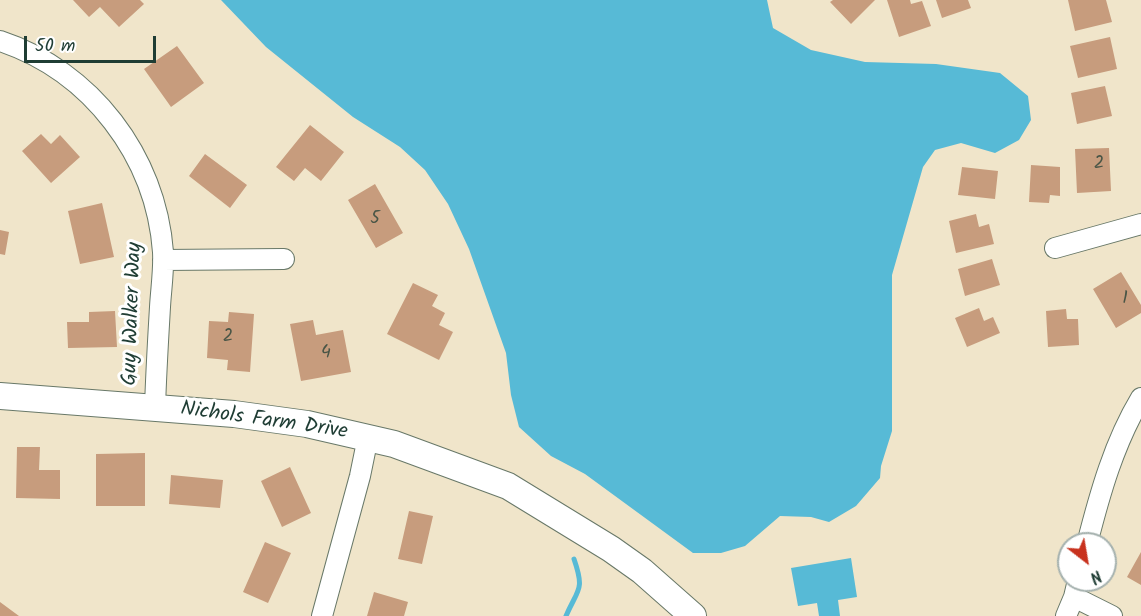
<!DOCTYPE html>
<html>
<head>
<meta charset="utf-8">
<style>
	body { margin:0 }
	#map { position:relative; width:1141px; height:616px; overflow:hidden; background:#f0e5ca; font-family:Kalam,sans-serif }
	canvas { display:block }
	.north { position:absolute; left:1057px; top:532px; width:60px; height:60px; box-sizing:border-box; background:#fff; border:2px solid #a5b1ae; border-radius:50%; rotate:149deg; font-size:16px; font-weight:700; line-height:24px; text-align:center; color:#1f3d34 }
	.north::after { content:''; display:block; margin:auto; width:21px; height:27px; background:#c8321e; clip-path:polygon(50% 0,100% 100%,50% 72%,0 100%) }
	.scale { position:absolute; left:24px; top:36px; width:132px; height:27px; box-sizing:border-box; border:3px solid #1f3d34; border-top:0; padding-left:8px; font-size:18px; line-height:21px; white-space:nowrap; color:#1f3d34; -webkit-text-stroke:4px #fff; paint-order:stroke }
</style>
</head>
<body>
<div id="map">
<canvas width="1141" height="616"></canvas>
<div class="north">N</div>
<div class="scale">50 m</div>
</div>
<script>
const ctx = document.querySelector('canvas').getContext('2d');
ctx.lineJoin = 'round';
function paint(path, color) { ctx.fillStyle = color; ctx.fill(path, 'evenodd'); }
function trace(path, color, width, dash) { ctx.strokeStyle = color; ctx.lineWidth = width; ctx.lineCap = dash ? 'butt' : 'round'; ctx.setLineDash(dash || []); ctx.stroke(path); }
function label(font, color, halo, rows, align = 'center') {
  ctx.font = font + ' Kalam,sans-serif'; ctx.lineWidth = 6; ctx.setLineDash([]); ctx.textBaseline = 'middle'; ctx.strokeStyle = halo; ctx.fillStyle = color; for (const [text, x, y, turn = 0] of rows) {
    ctx.save(); ctx.translate(x, y); ctx.rotate((+turn || 0) * Math.PI / 180); ctx.textAlign = isNaN(turn) ? turn : align; if (halo) ctx.strokeText(text, 0, 0); ctx.fillText(text, 0, 0); ctx.restore();
  }
}
paint(new Path2D(`
	M221 0H767L773 28 811 50 865 62 936 64 1000 73 1028 96 1031 120 1019 140 995 153 961 143 935 150 923 167 892 275V431L881 466 880 478 856 506 829 522 811 517 780 516 745 546 721 553H693L585 474 551 456 519 427 511 395 506 353 469 249 448 204 425 170 400 147 353 117 266 47Z
	M851 558 857 597 838 600 840 616H819L817 603 798 606 791 568Z`), '#57bad6');
trace(new Path2D(`
	M566 616C578 588 585 591 574 559`), '#57bad6', 5);
paint(new Path2D(`
	M73 0H140L144 4 119 27 100 7 89 17Z
	M833 0H875L851 24 830 2Z
	M887 0H910L911 4 922 1 931 26 899 37Z
	M936 0H968L971 8 942 18Z
	M1068 0H1106L1112 22 1075 31Z
	M1110 37 1117 69 1078 78 1070 46Z
	M177 46 204 83 171 107 144 69Z
	M1105 86 1112 116 1077 124 1071 93Z
	M310 125 344 152 321 181 305 168 294 181 276 167Z
	M41 134 51 144 60 135 80 157 51 183 22 151Z
	M1109 148 1111 191 1077 193 1075 149Z
	M205 154 247 185 230 208 189 176Z
	M1031 165 1060 167V196L1050 195 1049 203 1029 202Z
	M962 167 998 171 995 199 958 195Z
	M375 184 403 233 376 248 348 200Z
	M102 203 114 257 80 264 68 211Z
	M976 214 979 227 989 224 994 244 956 253 949 221Z
	M0 230 9 232 5 255 0 254Z
	M992 259 1000 285 965 296 958 269Z
	M1121 272 1141 305V313L1116 328 1093 289Z
	M413 283 438 295 432 306 445 313 439 325 453 332 439 360 387 334Z
	M979 308 984 321 993 317 1000 333 967 347 955 318Z
	M1066 309 1067 319H1078L1079 345 1048 347 1046 311Z
	M115 311 117 347 68 348 67 322H89V312Z
	M229 312 254 314 250 372 227 370 228 360 207 358 209 321 228 322Z
	M313 320 316 335 343 330 351 372 301 381 290 324Z
	M17 447H40L39 470H60V499L16 498Z
	M145 453V506H96V454Z
	M290 467 311 513 282 527 261 481Z
	M171 475 223 480 220 508 169 504Z
	M409 511 433 516 422 564 398 559Z
	M265 542 291 553 268 603 243 592Z
	M1141 552V585L1127 577Z
	M374 592 408 602 404 616H367Z
	M0 602 19 616H0Z`), '#c79c7d');
const minor = new Path2D(`
	M0 41C91 71 156 156 163 252 164 270 161 289 160 307 158 341 156 374 155 408
	M1055 248 1141 224
	M163 260 284 259
	M1087 544C1100 493 1114 443 1141 398
	M1074 597 1112 616
	M322 616 360 476 368 437
	M1066 616 1074 597 1078 580`);
const tertiary = new Path2D(`
	M0 396 234 414 307 424 394 444 508 486 611 549 642 571 693 616`);
trace(minor, '#687868', 22);
trace(tertiary, '#687868', 28);
trace(minor, '#fff', 20);
trace(tertiary, '#fff', 26);
label('18px', '#495546', null, [
	["2",1099,165],
	["5",375,220],
	["1",1125,300],
	["2",228,338],
	["4",326,354]
]);
label('21px', '#1f3d34', '#fff', [
	["Guy Walker Way",134,314,-88],
	["Nichols Farm Drive",264,422,8]
]);
</script>
</body>
</html>
